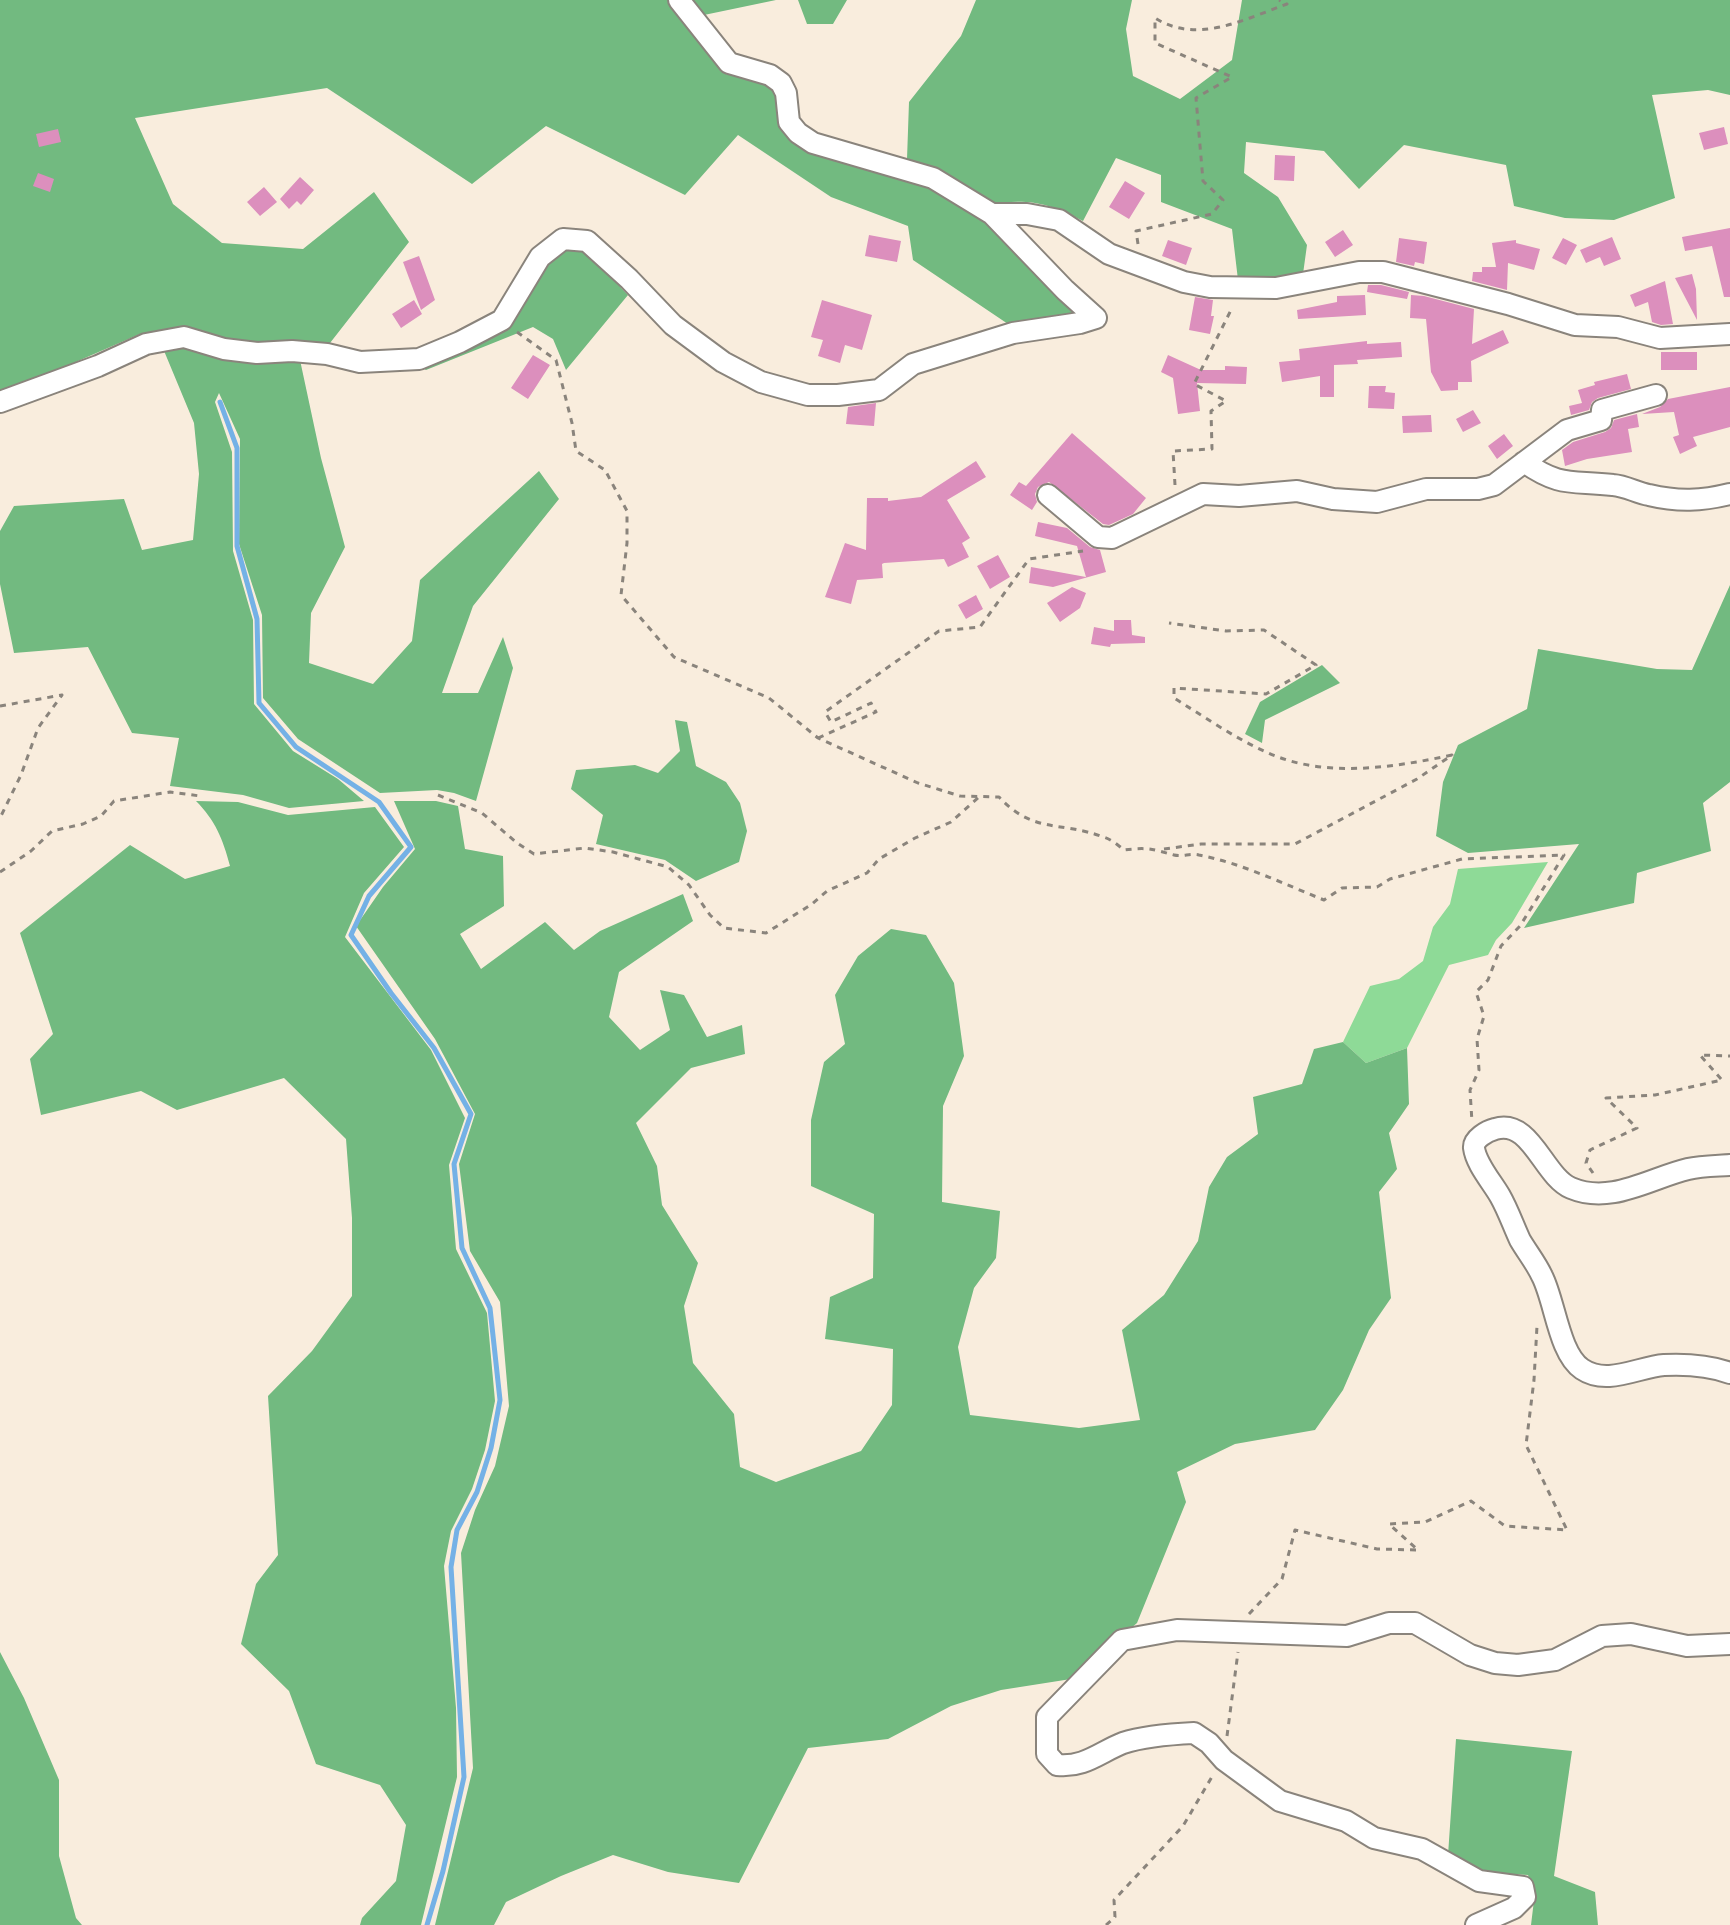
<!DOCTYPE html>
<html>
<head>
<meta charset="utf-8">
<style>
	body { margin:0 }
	canvas { display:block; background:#f9eddd }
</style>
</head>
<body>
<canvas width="1730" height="1925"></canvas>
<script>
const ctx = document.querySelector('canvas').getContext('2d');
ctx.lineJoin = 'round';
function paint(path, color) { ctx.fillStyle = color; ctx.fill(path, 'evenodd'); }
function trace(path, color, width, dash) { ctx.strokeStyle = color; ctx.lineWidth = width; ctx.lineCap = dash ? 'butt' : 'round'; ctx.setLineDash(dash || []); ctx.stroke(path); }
paint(new Path2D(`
	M1548 862 1512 923 1496 940 1488 955 1449 965 1407 1048 1366 1063 1343 1042 1370 986 1399 979 1423 961 1433 927 1450 904 1458 869Z`), '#8eda97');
paint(new Path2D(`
	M0 0H668L684 14 726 74 765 83 779 92 791 132 947 190 992 229 1076 313 1008 324 913 260 908 226 831 197 738 135 685 195 546 126 472 184 327 88 135 118 173 204 222 243 303 249 374 192 409 242 330 343 253 348 182 328 140 334 0 395Z
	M690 0H776L704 15Z
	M798 0H847L833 24H807Z
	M976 0H1132L1126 29 1133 76 1180 99 1232 60 1242 0H1730V95L1708 90 1652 95 1675 198 1614 220 1565 218 1514 206 1506 165 1404 145 1359 189 1324 151 1246 142 1244 173 1278 197 1307 245 1303 274 1272 280H1238L1232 229 1161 202V175L1116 158 1083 221C1046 202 1030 199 988 204L962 183 907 159 909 102 961 36Z
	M565 246 585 250 628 295 566 370 553 339 533 327 426 370 417 365 465 345 548 259Z
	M199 345 300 360 321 458 345 547 311 613 309 663 373 684 412 641 420 580 539 471 559 499 473 606 442 693H478L503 637 513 668 476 801 454 793 437 790 380 793 298 739 263 698 262 615 239 544 240 439 219 393 215 402 232 452 233 551 253 620 254 704 293 751 338 779 364 801 289 808 243 795 170 786 179 738 132 733 88 647 14 653 0 584V531L14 506 124 499 142 550 193 540 199 474 194 423 162 346Z
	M1730 585V782L1703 803 1711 851 1637 873 1634 903 1524 928 1579 844 1468 853 1436 836 1443 782 1458 745 1527 709 1538 649 1657 669 1692 670Z
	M1322 665 1340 683 1265 720 1262 743 1245 734 1260 702Z
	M675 720 687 722 696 766 726 782 740 803 747 831 739 862 696 881 665 860 596 844 603 815 571 789 576 770 635 765 658 773 680 751Z
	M196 801 238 802 288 815 375 807 404 847 364 893 345 937 431 1050 465 1118 449 1165 456 1249 487 1313 495 1401 485 1450 472 1489 451 1531 444 1566 456 1708 457 1777 421 1925H360L362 1918 396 1881 406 1825 380 1785 316 1764 289 1691 241 1644 256 1584 278 1555 268 1396 312 1351 352 1296V1218L346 1139 284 1078 177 1110 141 1091 41 1115 30 1059 53 1034 20 933 130 845 185 879 230 866C223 839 215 820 196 801Z
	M394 801H436L458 806 465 849 503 856 504 906 460 934 481 969 545 922 574 950 600 931 683 894 693 921 619 972 609 1017 640 1050 670 1030 660 990 684 995 707 1037 742 1025 745 1054 691 1068 636 1123 657 1166 662 1205 698 1263 684 1306 693 1363 734 1414 740 1467 776 1482 861 1451 892 1405 893 1349 825 1339 830 1297 873 1278 874 1214 811 1186V1120L824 1062 845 1044 835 995 858 956 891 929 926 935 954 983 964 1056 943 1106 942 1202 1000 1211 996 1258 974 1288 958 1347 970 1415 1079 1428 1140 1420 1122 1330 1164 1295 1198 1241 1209 1187 1227 1157 1258 1134 1253 1097 1302 1084 1314 1049 1343 1042 1366 1063 1407 1048 1409 1104 1389 1133 1397 1169 1379 1192 1391 1298 1369 1330 1343 1390 1315 1430 1235 1444 1177 1472 1186 1502 1137 1623 1071 1679 1001 1690 951 1706 888 1739 808 1748 739 1883 668 1872 613 1855 561 1876 506 1902 494 1925H435L473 1768 461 1553 475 1510 495 1466 509 1406 500 1302 470 1251 459 1164 475 1114 435 1039 356 926 383 887 415 849Z
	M0 1652 24 1698 59 1780V1856L76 1918 82 1925H0Z
	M1456 1739 1572 1751 1554 1876 1595 1892 1598 1925H1531L1535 1892 1528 1875 1477 1872 1448 1855Z`), '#72ba80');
trace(new Path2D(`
	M220 402 237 448V546L257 619 259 703 296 747 379 802 411 847 369 896 351 935 391 993 434 1048 471 1114 454 1164 462 1248 490 1308 500 1400 491 1448 477 1492 457 1530 451 1567 464 1777 443 1871 427 1925`), '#74b1e6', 5);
paint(new Path2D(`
	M1724 127 1728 144 1704 150 1699 133Z
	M58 129 61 142 39 147 36 134Z
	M1275 155 1295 156 1294 181 1274 180Z
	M38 173 54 179 50 192 33 186Z
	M300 177 314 190 301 205 297 201 289 209 280 199Z
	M1125 181 1145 193 1129 219 1109 207Z
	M264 187 277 202 260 216 247 202Z
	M1730 228V297H1724L1712 246 1685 251 1682 237Z
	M1343 230 1353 245 1335 257 1325 242Z
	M869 235 901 241 897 262 865 256Z
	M1612 237 1621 259 1604 266 1600 257 1586 263 1580 250Z
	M1399 238 1427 242 1424 264 1415 262 1414 266 1396 262Z
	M1563 238 1577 245 1566 265 1552 258Z
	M1168 240 1192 248 1186 265 1162 256Z
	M1516 240V243L1540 249 1534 270 1508 263 1507 290 1472 281 1473 272H1482V267H1496L1492 243Z
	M419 256 435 300 421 310 403 262Z
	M1692 274 1696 289 1697 320 1675 278Z
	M1665 281 1673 324 1661 325 1652 322 1648 302 1635 307 1630 295Z
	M1368 285H1381L1409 292 1407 299 1367 292Z
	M1365 295 1366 315 1298 319 1297 310 1337 302V296Z
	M1411 295 1424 296 1474 309 1472 344 1503 330 1509 343 1471 361 1472 382H1458V390L1441 391 1431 372 1426 319 1410 318Z
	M1195 297 1213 300 1211 316H1214L1210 334 1189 330Z
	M414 300 422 314 401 328 392 314Z
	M822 300 872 315 862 350 845 345 840 363 818 356 823 340 811 337Z
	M1367 341V344L1401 342 1402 357 1357 360 1358 364 1334 365V397H1320V376L1282 382 1279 362 1300 360 1299 349Z
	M1661 352H1697V370H1661Z
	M533 355 550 365 528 399 511 388Z
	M1168 355 1201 370H1225V366L1247 367 1246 384 1197 383 1200 411 1178 414 1173 378 1161 372Z
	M1627 374 1631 389 1598 398 1592 402 1589 410 1571 415 1569 406 1582 403 1578 390 1595 385 1594 382Z
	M1369 386H1386L1385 392 1395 393 1394 409 1368 408Z
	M1730 387V427L1693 437 1697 446 1680 454 1673 437 1679 435 1674 412 1642 414 1660 407 1668 399Z
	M876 403 874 426 846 424 848 407Z
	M1473 410 1481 423 1463 432 1456 419Z
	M1637 414 1639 427 1628 429 1632 452 1587 459 1565 466 1562 450 1573 442 1605 432 1611 428 1614 420Z
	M1431 415 1432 432 1403 433 1402 416Z
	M1072 433 1146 498 1133 514 1109 525 1103 524 1049 482 1038 487 1035 494 1037 502 1032 510 1010 495 1019 482 1026 486Z
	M1504 434 1513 446 1497 459 1488 446Z
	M976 461 986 477 947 500 970 538 962 543 969 557 948 567 944 559 884 563 882 564 883 578 857 580 851 604 825 597 845 543 866 550 867 498H888V501L921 497Z
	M1038 522 1067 528 1090 547 1100 550 1106 572 1053 587 1029 583 1031 567 1086 577 1077 546 1035 536Z
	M998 555 1010 577 990 589 977 566Z
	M1072 587 1086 593 1080 608 1060 622 1047 603Z
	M976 595 983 609 966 619 958 605Z
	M1114 620H1131L1132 635 1145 637V643L1111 644 1110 647 1091 644 1094 627 1114 631Z`), '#dc8fbd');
const minor = new Path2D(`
	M679 0 729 63 770 75 781 83 786 93 789 122 798 133 813 143 933 178 992 214H1027L1059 220 1109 254 1184 282 1210 287 1276 288 1359 272H1383L1508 304 1575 325 1618 327 1660 338 1730 334
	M0 402 98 366 146 344 184 337 224 349 257 353 292 351 327 354 360 362 419 359 460 342 502 320 540 257 563 239 587 241 629 279 673 325 723 362 761 382 808 395H838L879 390 913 364 1013 333 1080 323 1096 318 1065 290 992 214
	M1524 462C1561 488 1572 480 1613 485 1626 486 1637 493 1649 495 1678 502 1702 501 1730 494
	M1048 495 1098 537 1112 538 1203 494 1239 496 1297 491 1333 499 1377 502 1426 489H1478L1494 485 1567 430 1601 420 1602 410 1656 395
	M1730 1165C1716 1166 1701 1166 1688 1169 1650 1178 1611 1205 1571 1188 1543 1176 1531 1118 1495 1129 1487 1131 1473 1139 1474 1148 1476 1164 1492 1182 1500 1196 1508 1210 1513 1225 1520 1240 1527 1252 1536 1263 1542 1276 1555 1301 1559 1354 1582 1369 1607 1386 1638 1367 1664 1365 1685 1364 1711 1366 1730 1373
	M1476 1925 1514 1908 1525 1897 1523 1887 1479 1881 1422 1849 1374 1838 1346 1821 1280 1801 1224 1760 1209 1743 1194 1733C1172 1734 1144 1736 1123 1743 1100 1752 1084 1768 1057 1765L1047 1754V1717L1122 1640 1177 1630 1347 1636 1389 1623H1415L1470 1655 1495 1663 1518 1665 1555 1660 1602 1636 1631 1634 1687 1646 1730 1644`);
trace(minor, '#8a847c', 24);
trace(new Path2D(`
	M1138 244 1136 231 1212 214 1223 200 1203 181 1196 98 1232 77 1155 43V18C1197 45 1245 19 1287 4L1279 0
	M517 332 556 360 572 423 576 451 605 470 627 511V543L621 595 674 657 769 698 818 738 918 783 960 796 999 797C1033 834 1062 821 1103 837 1111 839 1118 845 1124 850 1149 847 1151 849 1174 855 1182 857 1191 853 1199 855 1241 863 1284 884 1324 900L1342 888 1377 887 1390 879 1462 859 1564 855 1520 926 1501 946 1488 980 1476 992 1484 1016 1477 1039 1479 1070 1470 1090 1472 1122
	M1175 485 1173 451 1212 449 1211 411 1226 401 1194 384 1232 308
	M0 706 62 695 38 728 21 775 0 818
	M818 738 876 712 871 703 831 722 825 712 939 631 980 627 1029 559 1083 551
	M438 795 482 813 517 843 534 854 585 848 613 852 668 867 689 885 710 915 724 928 766 933 812 904 827 891 867 873 879 859 915 838 951 822 980 796
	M1164 849 1201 844H1295L1417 779 1452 755C1391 768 1322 779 1264 751 1233 737 1203 716 1174 698V688L1266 694 1316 665 1264 630 1226 631 1169 623
	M0 872 31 851 52 831 83 824 101 816 114 801 170 792 200 796
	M1593 1173 1586 1163 1590 1150 1637 1128 1606 1098 1655 1095 1722 1080 1700 1055 1730 1056
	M1249 1614 1282 1579 1295 1530 1377 1549 1418 1550 1389 1524 1425 1522 1471 1501 1505 1526 1567 1530 1526 1445 1534 1380 1537 1326
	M1227 1736 1238 1652
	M1106 1925 1115 1917 1114 1900 1183 1826 1213 1775`), '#8a847c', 3, [6, 6]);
trace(minor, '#fff', 20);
</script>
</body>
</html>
